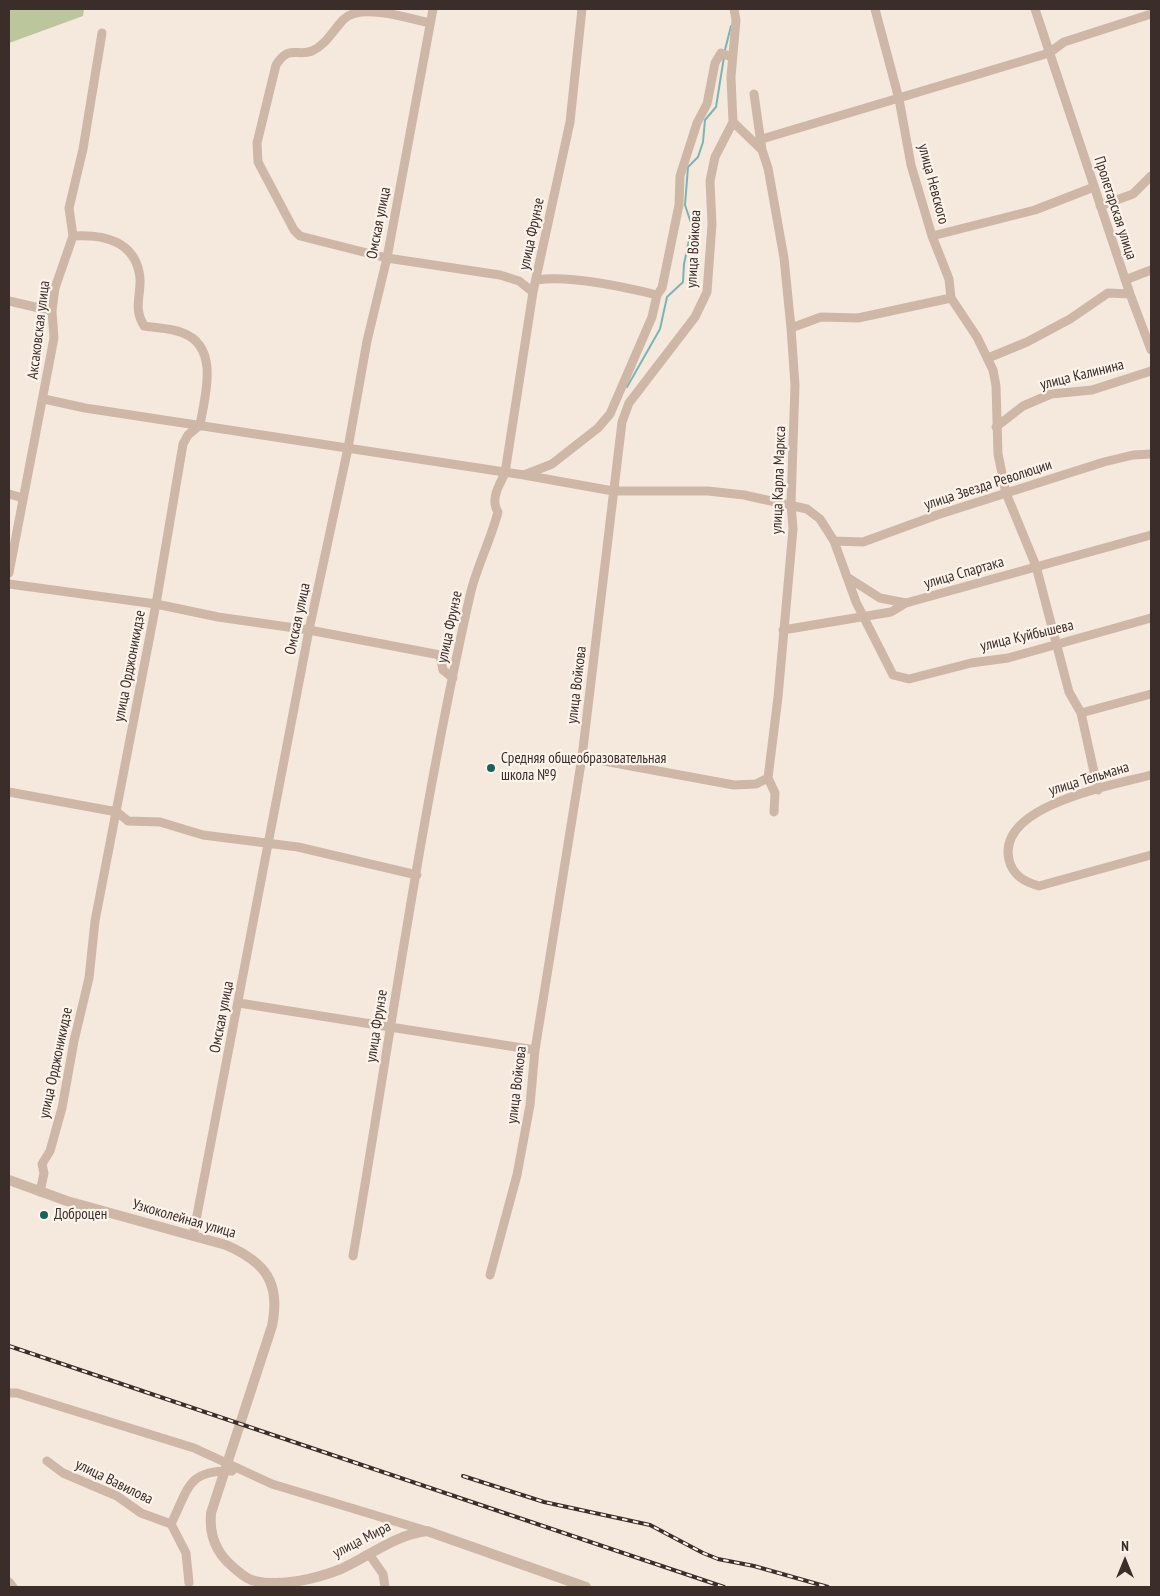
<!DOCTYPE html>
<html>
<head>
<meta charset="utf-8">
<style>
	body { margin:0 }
	#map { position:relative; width:1160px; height:1596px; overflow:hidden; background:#f5e9de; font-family:"PT Sans Narrow",sans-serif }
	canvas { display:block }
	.frame { position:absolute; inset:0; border:10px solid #3b2d29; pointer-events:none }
	.north { position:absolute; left:1100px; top:1536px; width:50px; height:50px; -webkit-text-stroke:4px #fcf3eb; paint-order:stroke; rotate:0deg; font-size:14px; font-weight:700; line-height:20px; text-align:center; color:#3b2d29 }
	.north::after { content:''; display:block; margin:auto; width:18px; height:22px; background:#3b2d29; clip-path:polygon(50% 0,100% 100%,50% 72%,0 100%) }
</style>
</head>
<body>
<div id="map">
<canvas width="1160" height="1596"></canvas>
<div class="frame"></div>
<div class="north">N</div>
</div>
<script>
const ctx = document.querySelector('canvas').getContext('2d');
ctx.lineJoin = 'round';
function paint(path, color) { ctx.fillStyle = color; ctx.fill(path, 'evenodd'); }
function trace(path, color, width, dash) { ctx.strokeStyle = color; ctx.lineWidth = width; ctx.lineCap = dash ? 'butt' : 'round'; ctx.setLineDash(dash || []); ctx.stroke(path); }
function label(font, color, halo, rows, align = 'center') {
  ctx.font = font + ' "PT Sans Narrow",sans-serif'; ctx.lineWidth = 4.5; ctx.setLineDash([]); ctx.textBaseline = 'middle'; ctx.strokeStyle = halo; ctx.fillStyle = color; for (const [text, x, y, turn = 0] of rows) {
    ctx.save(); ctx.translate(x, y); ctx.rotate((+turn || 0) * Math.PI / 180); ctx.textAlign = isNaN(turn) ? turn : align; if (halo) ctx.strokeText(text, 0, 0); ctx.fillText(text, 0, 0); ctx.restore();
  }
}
paint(new Path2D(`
	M9 9H84L83 16 9 43Z`), '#bbc69c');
trace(new Path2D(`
	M725 50 731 26
	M627 387 660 329 667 297 683 282 684 264 692 226 685 205 688 167 698 157 703 142 705 120 716 107 724 57`), '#7ab5b4', 2);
trace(new Path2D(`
	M734 9 736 20 731 77 733 122 762 150
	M875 9 899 99 911 165 932 236 949 279 951 298 977 337 993 370 996 386 998 454 1006 493 1036 566 1069 692 1081 713 1098 790
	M1035 9 1130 294 1151 350
	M429 23C409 18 361 3 344 19 333 30 327 44 312 51 297 57 289 44 276 65L257 143 258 162 294 230 300 236 387 258 500 275 519 281 533 292
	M754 94 762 150 768 168 784 258 791 328 795 385 791 504 793 529 778 697 768 778 775 793 774 812
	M762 139 1049 53 1064 42 1151 14
	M1100 206 1133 194 1151 176
	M932 236 1035 210 1094 187
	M537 280C570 275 624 287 657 295
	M1125 280 1151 270
	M9 301 52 311
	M791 328 821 317 858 318 951 298
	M988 358 1027 342 1070 319 1108 293 1130 294
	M44 399 85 408 524 475 613 491H708L744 495 807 509 820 519 834 541 856 602 893 675 909 679 971 663 1008 658 1151 618
	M996 427 1023 406 1051 394 1092 390 1151 371
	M524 475 552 464 598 428 610 414 652 317 657 295 662 288 679 205 680 176 697 123 707 104 715 63 721 53 732 57
	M9 494 23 498
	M834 541 863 542 937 515 1104 462 1133 455 1151 454
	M9 573 54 338 52 311 55 288 73 236 69 208 83 149 102 33
	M847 577 880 598 906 603
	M9 584 156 604 218 617 309 630 440 655 443 670 453 678
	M783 630 891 612 906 603 1151 535
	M1081 713 1151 694
	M582 757 734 785 756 784 768 778
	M1151 775C1115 785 996 805 1009 860 1013 876 1025 882 1039 886L1151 855
	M9 792 117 812 128 821 160 822 203 835 298 847 417 875
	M239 1003 535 1050
	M40 1192 44 1173 42 1164 50 1151 62 1108 74 1041 89 978 95 921 156 604 183 444 188 435 200 425C205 396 220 347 183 333 172 328 156 328 144 326 133 308 141 297 140 278 136 241 104 234 73 236
	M193 1236 309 630 348 448 367 341 387 258 433 9
	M353 1256C391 1034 421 811 471 591 478 564 491 539 498 512 490 499 499 486 505 473L533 292 570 122 582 9
	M490 1275 517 1175 530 1105 535 1050 582 757 622 422 629 403 695 317 707 292 712 224 710 181 715 157 733 122
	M9 1393H17L194 1448 272 1484 427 1531
	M47 1461 63 1473 117 1496 141 1513 171 1524
	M369 1554 383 1574 385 1587
	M9 1582 13 1587
	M189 1583 186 1553 171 1524C189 1488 187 1470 232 1471`), '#cfb7a8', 9);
trace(new Path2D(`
	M9 1180 67 1201 226 1245C265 1262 281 1282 272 1326L211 1513C209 1535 216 1553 233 1567 239 1572 247 1580 255 1581 281 1587 316 1579 341 1569 370 1556 394 1535 427 1531L586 1587`), '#cfb7a8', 10);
const rail = new Path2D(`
	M9 1346 724 1587
	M463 1476 544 1502 650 1525 703 1553 718 1559 754 1566 828 1587`);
trace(rail, '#3b2d29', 4);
trace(rail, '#fcf3eb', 2, [5.5]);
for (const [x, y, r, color] of [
	[491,768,5,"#1a6161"],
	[44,1215,5,"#1a6161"]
]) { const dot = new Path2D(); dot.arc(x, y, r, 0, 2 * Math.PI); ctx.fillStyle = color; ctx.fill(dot); trace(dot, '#fcf3eb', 2); }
label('15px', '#3b2d29', '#fcf3eb', [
	["улица Невского",933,184,75],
	["Пролетарская улица",1115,208,72],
	["Омская улица",379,223,-79],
	["улица Фрунзе",532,234,-78],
	["улица Войкова",694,249,-87],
	["Аксаковская улица",39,330,-83],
	["улица Калинина",1082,375,-14],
	["улица Карла Маркса",779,480,-88],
	["улица Звезда Революции",988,485,-18],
	["улица Спартака",964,573,-16],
	["Омская улица",298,619,-78],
	["улица Фрунзе",450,627,-78],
	["улица Куйбышева",1027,636,-13],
	["улица Орджоникидзе",130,666,-79],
	["улица Войкова",577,685,-83],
	["улица Тельмана",1089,779,-17],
	["Омская улица",222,1017,-79],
	["улица Фрунзе",377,1026,-81],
	["улица Орджоникидзе",56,1063,-78],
	["улица Войкова",517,1085,-83],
	["Узкоколейная улица",184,1219,16],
	["улица Вавилова",114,1482,26],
	["улица Мира",362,1540,-27]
]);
label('15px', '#3b2d29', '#fcf3eb', [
	["Средняя общеобразовательная",501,759],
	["школа №9",501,776],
	["Доброцен",54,1215]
], 'left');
</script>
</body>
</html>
